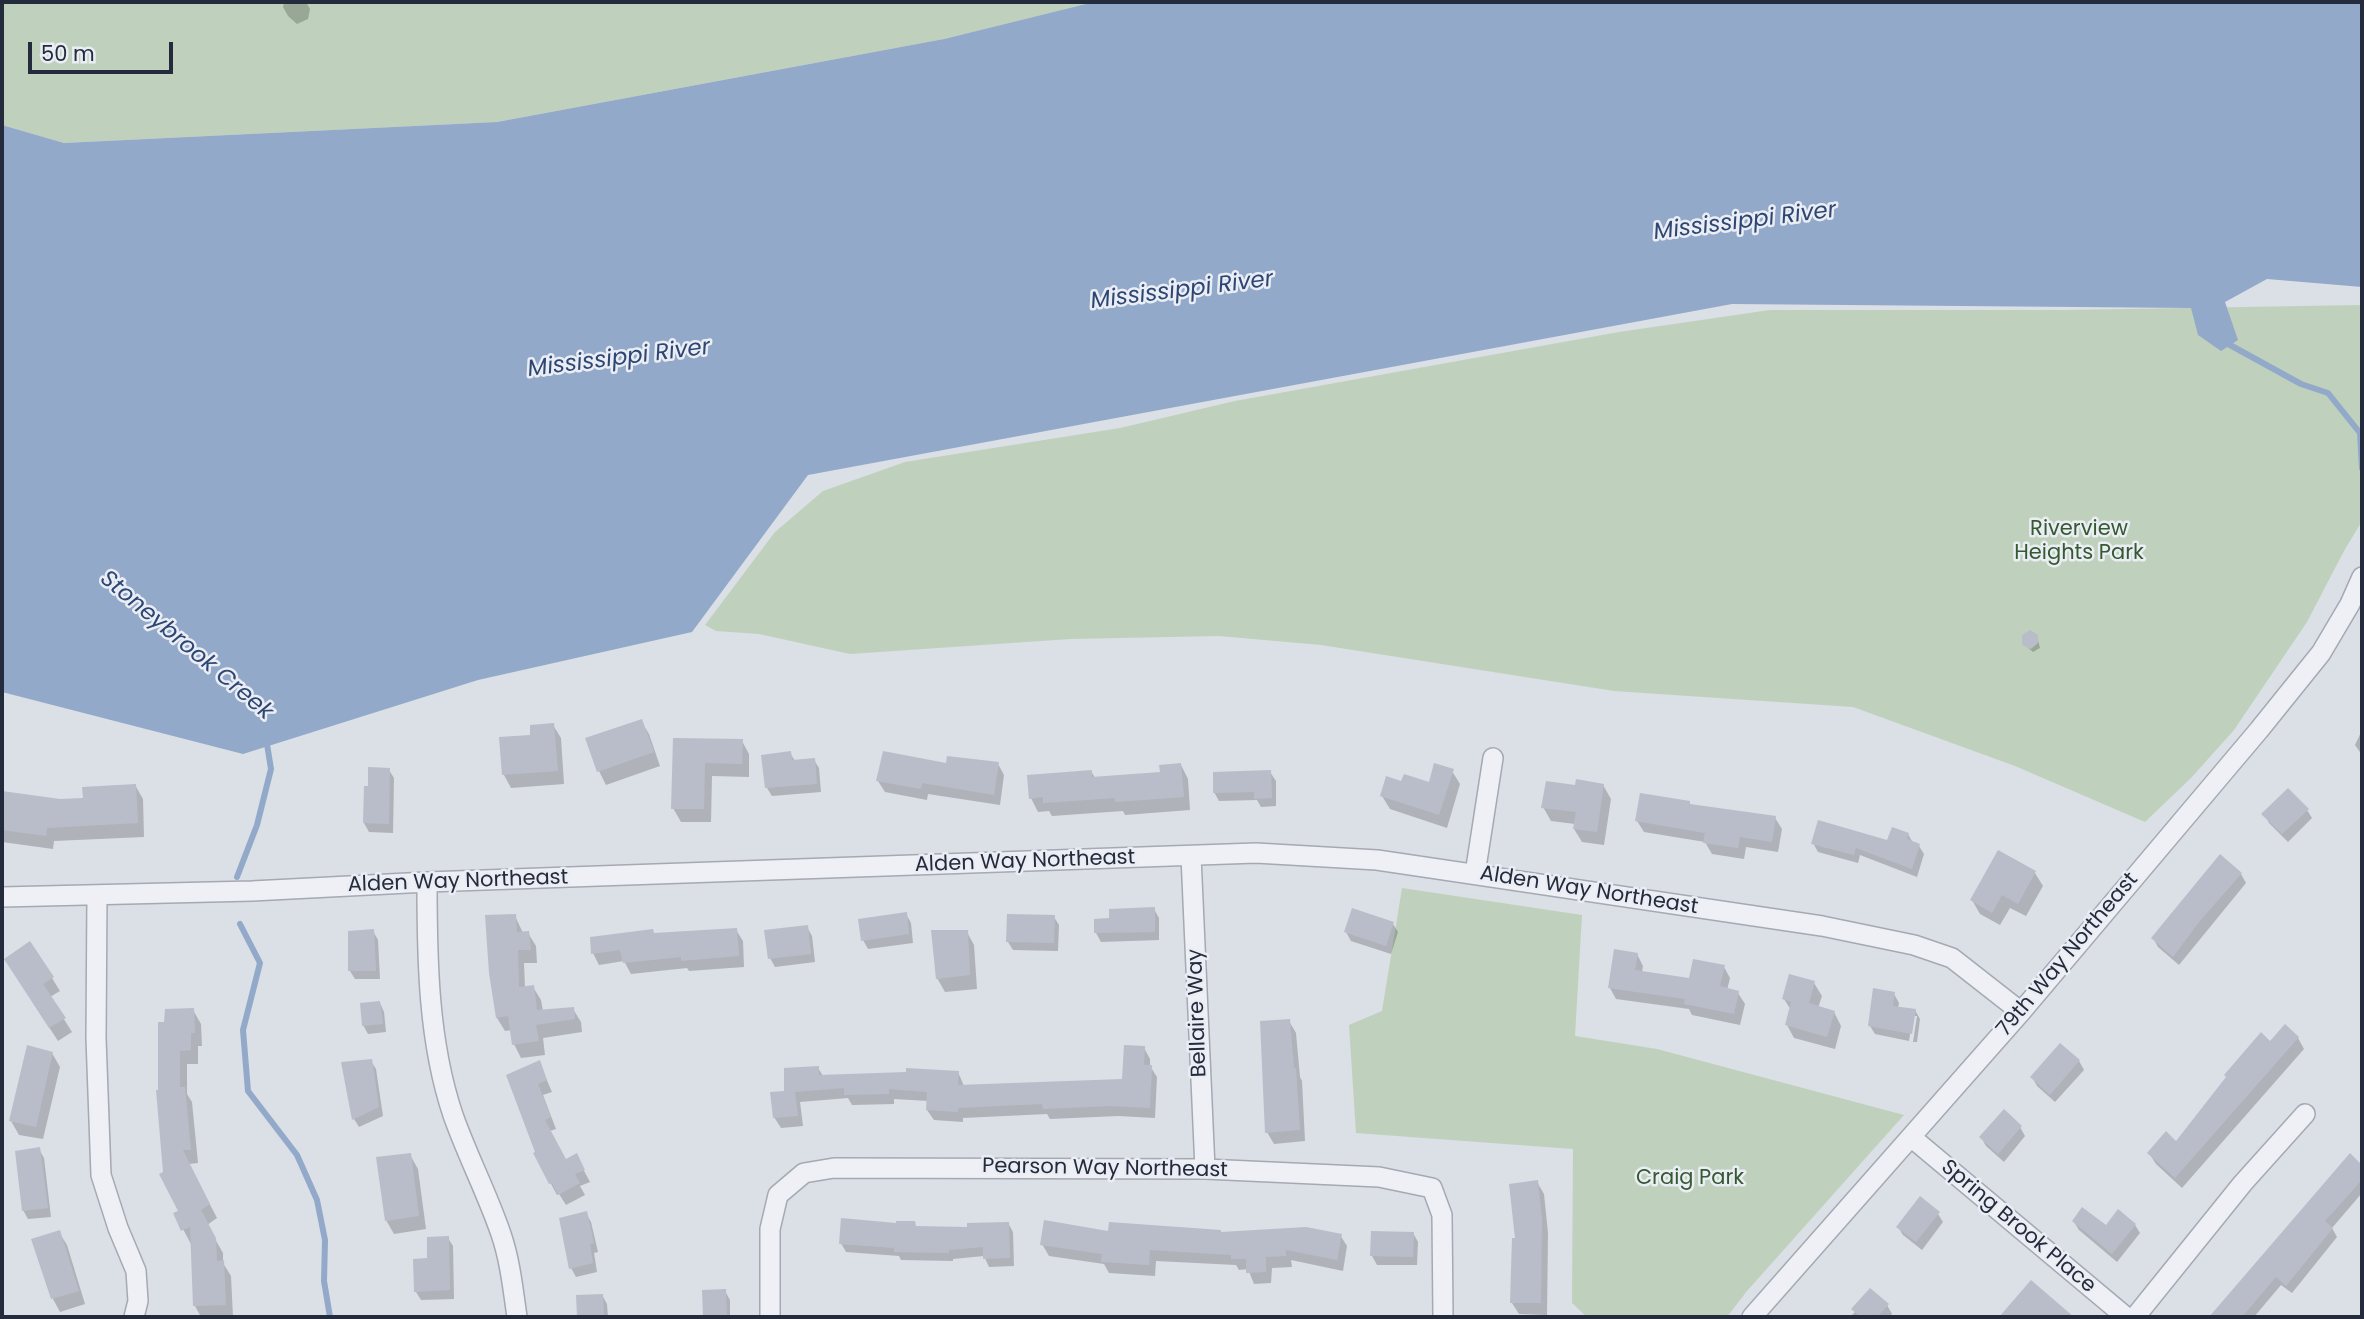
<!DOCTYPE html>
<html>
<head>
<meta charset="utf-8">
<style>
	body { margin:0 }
	#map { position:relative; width:2364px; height:1319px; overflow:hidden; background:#dbdfe6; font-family:Poppins,sans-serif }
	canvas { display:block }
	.frame { position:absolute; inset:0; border:4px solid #242b3d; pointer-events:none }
	.scale { position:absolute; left:28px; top:42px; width:145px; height:32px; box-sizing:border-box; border:4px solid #242b3d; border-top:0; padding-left:9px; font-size:21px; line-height:24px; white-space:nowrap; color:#242b3d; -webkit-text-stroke:5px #eaeef4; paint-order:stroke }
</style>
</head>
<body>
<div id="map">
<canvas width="2364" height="1319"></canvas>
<div class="frame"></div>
<div class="scale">50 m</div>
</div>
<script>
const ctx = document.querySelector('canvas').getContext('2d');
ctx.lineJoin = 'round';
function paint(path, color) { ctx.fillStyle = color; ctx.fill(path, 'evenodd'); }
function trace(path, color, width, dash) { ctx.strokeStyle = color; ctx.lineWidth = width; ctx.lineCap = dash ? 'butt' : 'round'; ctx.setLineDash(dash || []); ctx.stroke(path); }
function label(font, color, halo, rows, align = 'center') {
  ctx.font = font + ' Poppins,sans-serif'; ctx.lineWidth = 5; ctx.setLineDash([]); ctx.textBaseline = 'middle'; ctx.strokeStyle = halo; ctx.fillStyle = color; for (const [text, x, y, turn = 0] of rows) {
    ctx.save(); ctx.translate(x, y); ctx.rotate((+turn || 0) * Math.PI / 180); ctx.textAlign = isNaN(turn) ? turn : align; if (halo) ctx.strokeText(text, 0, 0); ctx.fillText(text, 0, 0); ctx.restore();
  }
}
paint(new Path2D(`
	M2 2H1094L944 39 497 122 64 143 2 125Z
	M2362 305V521L2344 551 2307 622 2234 730 2191 778 2145 822 2015 766 1853 707 1614 691 1321 645 1219 636 1070 639 850 654 759 634 716 631 705 625 775 532 823 491 905 462 1120 428 1235 401 1619 332 1770 310H2066Z
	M1402 888 1582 915 1575 1036 1657 1049 1904 1115 1747 1291 1727 1317H1587L1572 1303 1573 1149 1356 1133 1349 1025 1382 1011Z`), '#bfd1bc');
paint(new Path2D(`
	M1094 2H2362V287L2267 279 2225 302 2238 340 2221 351 2198 335 2191 308 1732 304 808 475 692 632 478 680 243 754 2 692V125L64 143 497 122 944 39Z`), '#93a9c9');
paint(new Path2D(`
	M284 2H306L310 9 308 19 297 24 288 16 283 7Z
	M2037 636 2040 648 2033 652 2024 644Z
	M641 721 649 734 660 766 606 785 599 771Z
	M553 725 561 738 564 784 511 788 504 775 532 737Z
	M2362 730V755L2355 745Z
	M675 740 742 741 749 754V777L712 776 711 822H681L673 808Z
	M790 753 795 761 814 760 819 768 821 792 772 796 767 788Z
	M998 764 1004 775 1000 805 928 794 927 800 885 792 878 781Z
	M1181 765 1188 779 1190 810 1125 815 1123 811 1052 816 1049 811 1038 812 1031 798 1091 771 1095 778 1162 774Z
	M389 770 394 778 393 833 369 832 364 823 370 788Z
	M1452 771 1460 784 1447 828 1390 809 1382 796 1402 783 1430 784Z
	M1270 772 1276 781V806L1261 807 1257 800 1219 801 1214 792Z
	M135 785 143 799 144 837 54 841 53 849 2 842V793L60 801 84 800Z
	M1603 785 1611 799 1604 845 1582 842 1574 829 1575 824 1551 821 1543 807 1576 786Z
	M1690 805 1775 818 1782 829 1778 852 1746 847 1744 859 1712 854 1705 842 1644 832 1637 821Z
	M2307 810 2312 818 2288 842 2269 823 2264 814Z
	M1908 834 1913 843 1919 846 1924 854 1917 877 1860 855 1858 863 1818 852 1813 843 1888 842Z
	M2035 873 2043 886 2026 916 2010 908 2000 925 1980 914 1972 900Z
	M2241 874 2246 883 2179 965 2158 947 2153 938Z
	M1154 909 1159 918V940L1101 942 1096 933 1111 920Z
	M906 914 911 923 913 943 868 949 863 940Z
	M515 916 523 933H528L536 946 537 963H524L525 988 533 987 541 1000 543 1011 573 1009 581 1022 582 1032 543 1038 545 1055 521 1058 514 1044 512 1030 505 1031 497 1018Z
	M1054 917 1059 925 1058 951 1013 950 1008 942Z
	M1393 924 1398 932 1391 954 1351 941 1346 932Z
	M807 927 812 936 815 962 775 967 770 958Z
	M736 930 743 941 744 967 689 971 687 968 631 974 624 961 599 965 593 953 654 935Z
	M373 931 378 940 380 979H355L350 971Z
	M967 932 974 945 977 989 945 992 937 978Z
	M1637 954 1643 966 1642 972 1691 980 1724 967 1730 978 1727 990 1738 993 1745 1004 1740 1025 1692 1015 1689 1009 1616 999 1610 988Z
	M14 973 52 978 60 991 50 997 72 1032 58 1041Z
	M1814 983 1822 996 1818 1008 1834 1012 1841 1026 1835 1049 1794 1038 1787 1025 1791 1010 1784 999Z
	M1894 994 1899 1003 1898 1008 1915 1010 1920 1019 1917 1042H1913L1917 1016H1913L1909 1041 1875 1034 1870 1026Z
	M380 1003 384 1012 386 1032 368 1034 363 1025Z
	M193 1010 201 1024 202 1046H198V1064H187V1094L192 1102 198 1163 189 1164 217 1218 207 1225 223 1253V1263L231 1276 233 1317H201L195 1306 192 1243 191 1244 175 1214 180 1211 165 1173 166 1023Z
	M1289 1021 1296 1033 1300 1077 1302 1081 1305 1141 1274 1144 1267 1132Z
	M2298 1038 2304 1049 2182 1188 2156 1164 2149 1153 2176 1144 2270 1044Z
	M1144 1048 1150 1059V1066L1157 1077 1155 1118 1118 1116 1050 1119 1047 1114 963 1118V1122L934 1120 927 1110 928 1101 894 1099V1104L852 1105 848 1098 800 1102 803 1126 781 1128 774 1117 786 1092 818 1068 823 1076 958 1072 964 1086 1123 1081Z
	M52 1053 60 1067 43 1139 19 1135 11 1121Z
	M371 1061 376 1069 383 1116 359 1127 354 1119 343 1064Z
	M2079 1061 2084 1070 2055 1102 2037 1086 2032 1077Z
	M539 1062 552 1092 543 1095 556 1129 550 1131 566 1161 582 1167 590 1182 580 1186 585 1195 566 1205 559 1194 557 1195 535 1154 538 1152 508 1076Z
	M2020 1127 2025 1136 2004 1162 1986 1146 1981 1137Z
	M39 1149 44 1158 51 1217 28 1219 23 1210Z
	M410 1155 418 1169 426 1229 394 1234 386 1220Z
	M2350 1156 2362 1167V1193L2332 1228 2337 1237 2292 1293 2281 1285 2254 1317H2211Z
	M1537 1182 1544 1194 1548 1233 1547 1315 1519 1314 1512 1303 1517 1239Z
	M586 1213 591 1222 598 1252 594 1253 597 1272 576 1277 571 1268Z
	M1938 1214 1943 1222 1922 1250 1903 1235 1898 1227Z
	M2074 1222 2106 1228 2135 1225 2140 1233 2117 1262 2079 1230Z
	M1008 1223 1013 1232 1014 1266 989 1267 984 1256 953 1259V1261L901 1260 899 1256 846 1252 841 1243 917 1228 968 1229Z
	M59 1232 67 1245 85 1304 60 1312 53 1299 33 1240Z
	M1413 1233 1418 1242 1417 1265H1377L1372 1256Z
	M1221 1234 1340 1235 1347 1246 1343 1271 1291 1260 1292 1267 1272 1268 1271 1283 1254 1284 1248 1269 1239 1270 1236 1265 1156 1261 1155 1276 1109 1273 1104 1264 1049 1256 1042 1244Z
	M448 1238 453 1246 454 1299 421 1300 416 1292 428 1260Z
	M725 1291 730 1300V1317H705L704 1292Z
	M602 1295 607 1304 608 1317H579L578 1297Z
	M1887 1305 1892 1314 1889 1317H1850L1855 1312 1853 1309Z`), '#0003');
trace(new Path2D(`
	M2226 339 2230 345 2301 384 2328 393 2360 433 2362 468
	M237 877 257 825 271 769 266 738
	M240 924 260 963 243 1030 248 1091 297 1155 317 1200 325 1240 324 1281 330 1317`), '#93a9c9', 6);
paint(new Path2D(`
	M2030 630 2038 635V643L2031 649 2022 645V635Z
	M642 719 654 752 597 772 585 738Z
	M554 723 558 771 502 775 499 737 530 735V725Z
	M673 738 743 739 742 764 705 763 704 809H671Z
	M791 751 792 760 815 758 817 784 765 788 761 755Z
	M883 751 946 763 947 756 999 762 994 795 922 783 921 789 876 781Z
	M1181 763 1184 797 1115 802V798L1043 803V797L1029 799 1027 775 1092 770V777L1160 772 1159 765Z
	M1434 763 1454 769 1439 815 1380 796 1386 776 1401 781 1404 774 1429 782Z
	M368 767 390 768 389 824 363 823 364 786H368Z
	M1271 770 1272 798 1254 799V792L1213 793V772Z
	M1576 779 1604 784 1597 832 1573 829 1576 812 1541 808 1546 781 1575 785Z
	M136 784 138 823 47 828 46 836 2 830V791L60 799 83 798 82 787Z
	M2288 788 2309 809 2282 834 2261 814Z
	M1640 793 1690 801V804L1776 816 1772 842 1740 837 1738 848 1703 843 1705 833 1635 821Z
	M1818 820 1887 840 1892 827 1909 833 1907 839 1920 844 1912 869 1856 848 1854 855 1811 844Z
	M1998 850 2036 871 2018 904 2002 895 1992 913 1970 900Z
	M2220 854 2242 873 2199 922 2173 957 2151 938Z
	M1155 907V932L1094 933V919L1109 918V909Z
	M1352 908 1394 922 1386 946 1344 932Z
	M907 912 909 934 861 941 858 919Z
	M516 914 517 932 529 931 531 950H518L519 987 534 985 537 1010 574 1007 575 1019 536 1025 539 1041 512 1045 508 1016 496 1018 489 973 485 915Z
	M1007 914 1055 915 1054 943 1006 942Z
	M808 925 811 954 768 959 764 930Z
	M737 928 739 956 681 961V957L623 963 620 950 591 954 590 937 653 929 654 933Z
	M374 929 376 971H348V931Z
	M931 930H968L970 975 936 979Z
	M30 941 54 977 43 984 66 1018 49 1028 4 959Z
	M1614 949 1638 953 1635 970 1689 978 1693 959 1725 965 1720 986 1739 991 1734 1014 1684 1004 1685 999 1608 988Z
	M1789 974 1815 981 1809 1003 1835 1011 1827 1037 1785 1025 1791 1002 1782 999Z
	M1873 988 1895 992 1893 1006 1916 1009 1912 1034 1868 1026Z
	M380 1001 383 1024 362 1026 360 1003Z
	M194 1008 195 1033H191V1050L180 1051V1087H185L191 1150H183L210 1204 201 1210 216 1238 217 1261 224 1260 226 1305 193 1306 190 1227 181 1231 173 1213 178 1211 159 1174 163 1172 156 1090H158V1022H164L165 1009Z
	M1290 1019 1294 1068H1296L1300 1130 1265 1133 1260 1021Z
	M2285 1024 2299 1037 2175 1178 2147 1153 2166 1131 2176 1141 2226 1077 2224 1075 2261 1032 2270 1041Z
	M2060 1043 2080 1060 2050 1095 2030 1077Z
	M27 1045 53 1052 36 1127 9 1121Z
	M1124 1045 1145 1046 1144 1065H1152L1150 1108 1111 1106 1043 1109 1042 1104 958 1108V1112L926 1110 927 1092 889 1089V1094L844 1095V1088L795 1092 798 1116 773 1118 770 1092 784 1091V1068L819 1066V1075L906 1072V1068L959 1071 958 1085 1122 1079Z
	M372 1059 379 1107 352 1120 341 1062Z
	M540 1060 547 1080 538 1084 551 1117 545 1120 566 1159 577 1153 585 1170 575 1174 580 1183 558 1195 552 1183 549 1184 533 1153 535 1152 506 1075Z
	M2004 1109 2022 1126 1998 1154 1979 1137Z
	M40 1147 48 1208 22 1211 15 1151Z
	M411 1153 419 1216 385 1221 376 1157Z
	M2350 1153 2362 1165V1180L2325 1221 2333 1228 2286 1286 2276 1277 2242 1317H2209Z
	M1538 1180 1542 1220 1541 1303H1510L1512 1238H1515L1509 1184Z
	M1920 1196 1940 1212 1916 1242 1896 1227Z
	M2082 1207 2106 1225 2118 1209 2136 1224 2112 1254 2072 1221Z
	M587 1211 594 1243 590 1244 593 1263 569 1269 559 1218Z
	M841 1218 896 1223V1221H915L916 1226 967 1227V1223L1009 1222 1010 1258 983 1259V1247L949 1250V1253L894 1252V1248L839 1244Z
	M1044 1220 1108 1231 1109 1222 1221 1230V1232L1306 1227 1342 1234 1337 1260 1286 1250V1256L1266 1257V1272L1246 1273V1259H1231V1255L1150 1250 1149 1265 1101 1262 1102 1254 1040 1245Z
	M60 1230 79 1291 51 1299 31 1239Z
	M1371 1231 1414 1232 1413 1257 1370 1256Z
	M449 1236 450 1290 414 1292 413 1259 427 1258V1237Z
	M2031 1280 2074 1317H1999Z
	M1870 1288 1889 1304 1877 1317H1861L1851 1309Z
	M726 1289 727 1317H703L702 1290Z
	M603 1294 604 1317H577L576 1295Z`), '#b8bdc9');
const minor = new Path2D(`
	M1191 856 1205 1169
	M1475 874 1493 758
	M427 882C427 959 428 1041 453 1115 467 1155 487 1193 501 1234 510 1260 513 1289 517 1317
	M97 895 96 1038 101 1175 118 1228 136 1271 138 1301 134 1317
	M2 897 252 891 427 882 1256 853 1377 860 1822 926 1914 945 1952 958 2021 1012
	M1911 1137 2126 1317
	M770 1317V1229L778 1195 804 1173 834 1168 1205 1169 1379 1177 1432 1188 1442 1215 1443 1317
	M1752 1317 2021 1012 2259 730 2321 653 2350 604 2362 577
	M2135 1317 2243 1183 2305 1114`);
trace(minor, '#a4a9b3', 22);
trace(minor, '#eef0f5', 19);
label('21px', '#355931', '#eaeef4', [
	["Riverview",2079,530],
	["Heights Park",2079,554],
	["Craig Park",1690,1179]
]);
label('21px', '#242b3d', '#eaeef4', [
	["Alden Way Northeast",1025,862,-2],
	["Alden Way Northeast",458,882,-2],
	["Alden Way Northeast",1589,891,9],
	["79th Way Northeast",2068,955,-50],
	["Bellaire Way",1198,1013,-92],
	["Pearson Way Northeast",1105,1169,1],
	["Spring Brook Place",2018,1227,40]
]);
label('italic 23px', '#2d4673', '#eaeef4', [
	["Mississippi River",1745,222,-7],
	["Mississippi River",1182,291,-7],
	["Mississippi River",619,359,-7],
	["Stoneybrook Creek",186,646,40]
]);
</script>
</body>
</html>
